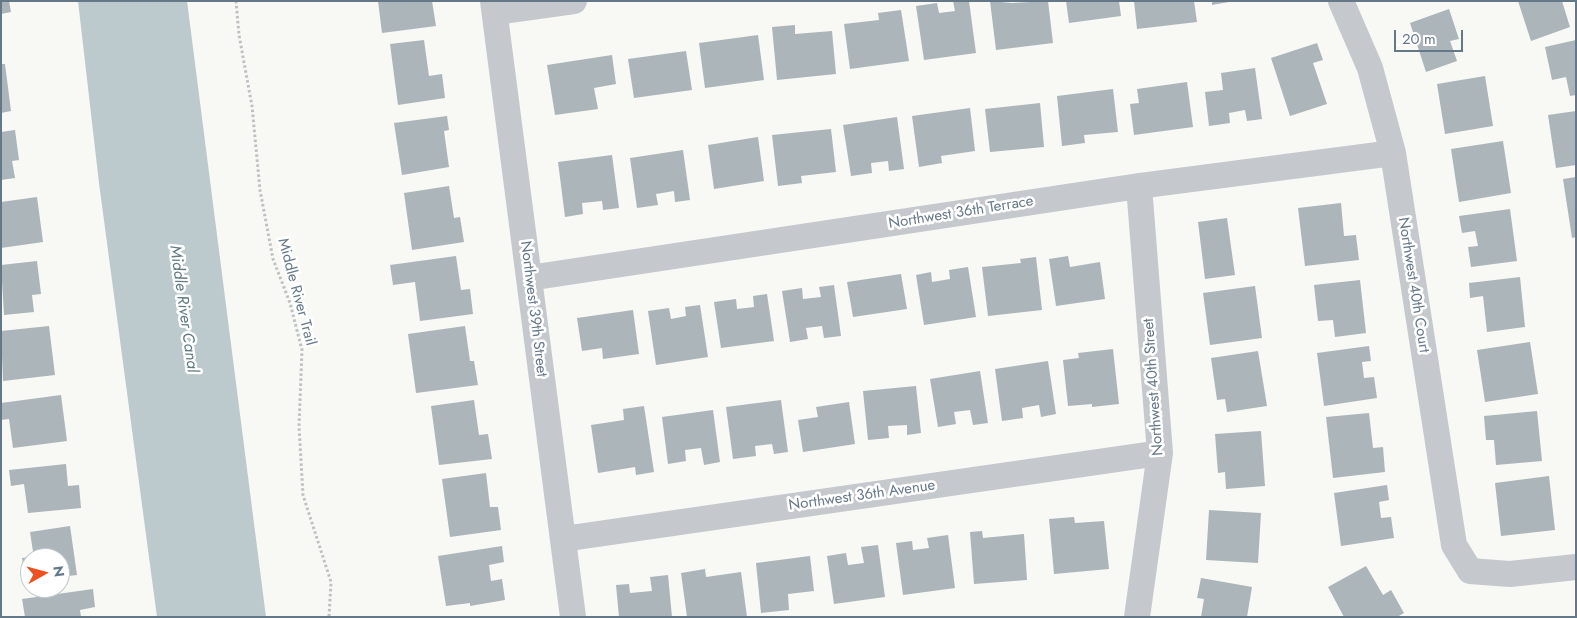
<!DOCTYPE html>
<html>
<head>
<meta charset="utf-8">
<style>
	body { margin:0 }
	#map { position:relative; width:1577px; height:618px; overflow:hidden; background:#f8f8f5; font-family:Jost,sans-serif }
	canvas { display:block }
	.frame { position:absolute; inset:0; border:2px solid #657888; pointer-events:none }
	.north { position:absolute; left:20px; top:548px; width:50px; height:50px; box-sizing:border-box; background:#fff; border:1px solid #c1c9cf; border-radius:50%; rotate:83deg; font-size:14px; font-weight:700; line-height:20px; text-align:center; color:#657888 }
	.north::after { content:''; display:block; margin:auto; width:18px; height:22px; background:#ed5220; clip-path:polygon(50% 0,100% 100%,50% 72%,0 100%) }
	.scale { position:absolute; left:1394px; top:30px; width:69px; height:22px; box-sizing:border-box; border:2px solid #657888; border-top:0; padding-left:6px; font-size:15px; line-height:18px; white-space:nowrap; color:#657888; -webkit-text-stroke:4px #fff; paint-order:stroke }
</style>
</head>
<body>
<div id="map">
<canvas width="1577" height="618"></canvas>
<div class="frame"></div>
<div class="north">N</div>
<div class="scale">20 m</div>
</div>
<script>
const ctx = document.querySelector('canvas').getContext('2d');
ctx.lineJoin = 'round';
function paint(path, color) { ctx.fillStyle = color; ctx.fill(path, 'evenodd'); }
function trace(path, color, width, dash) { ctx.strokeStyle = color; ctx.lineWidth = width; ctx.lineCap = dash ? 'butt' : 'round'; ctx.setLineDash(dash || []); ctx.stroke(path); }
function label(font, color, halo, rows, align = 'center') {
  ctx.font = font + ' Jost,sans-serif'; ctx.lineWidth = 5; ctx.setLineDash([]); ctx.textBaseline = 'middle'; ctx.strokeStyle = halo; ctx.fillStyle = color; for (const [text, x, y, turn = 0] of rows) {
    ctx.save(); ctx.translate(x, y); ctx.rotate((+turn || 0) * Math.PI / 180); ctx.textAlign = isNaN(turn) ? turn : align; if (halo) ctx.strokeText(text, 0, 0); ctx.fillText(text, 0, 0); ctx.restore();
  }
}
paint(new Path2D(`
	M78 1H187L266 617H157L99 183Z`), '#bcc9cd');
paint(new Path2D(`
	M1 1H9L11 12 1 14Z
	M378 1H432L436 26 382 33Z
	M953 1H969L976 53 924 60 916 6 937 3 939 13 955 11Z
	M990 1 1012 3 1048 1 1053 43 996 50Z
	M1066 1H1119L1121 16 1069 23Z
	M1134 1H1194L1197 22 1137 29Z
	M1212 1H1229V2L1212 5Z
	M1518 1H1562L1570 27 1531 41Z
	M1449 9 1459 39 1450 41 1457 61 1426 72 1410 23Z
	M901 10 909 61 850 69 844 24 879 20 878 13Z
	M795 25V34L832 31 836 74 777 80 772 27Z
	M758 35 764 80 705 88 699 43Z
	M424 40 429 76 442 74 445 98 398 105 390 44Z
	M1576 40V95L1570 96 1566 77 1552 80 1545 47Z
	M1317 43 1323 60 1313 63 1327 104 1290 116 1271 58Z
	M686 51 692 90 634 98 628 59Z
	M612 55 616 84 594 88 598 109 555 115 547 65Z
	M1 64H5L11 111 1 113Z
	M1255 68 1262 119 1247 121 1245 110 1229 113 1230 123 1209 126 1205 92 1223 90 1221 73Z
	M1485 76 1493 126 1445 134 1437 84Z
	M1187 82 1193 127 1134 135 1130 104 1139 103 1137 89Z
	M1113 89 1118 132 1084 135 1085 143 1062 146 1057 96Z
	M1040 103 1044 147 990 152 985 109Z
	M970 108 975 151 941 156 942 163 919 167 912 116Z
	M1576 111V165L1556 168 1548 115Z
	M447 116 449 130 444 131 449 167 402 175 394 123Z
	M897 117 904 169 889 171 888 161 871 163 872 173 851 176 843 125Z
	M831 129 836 172 801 176 802 183 778 186 772 135Z
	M15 130 19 160 12 161 15 178 1 180V132Z
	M758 137 764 181 714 189 708 145Z
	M1503 141 1511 193 1459 202 1451 149Z
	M683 150 690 200 675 202 674 191 656 194 658 205 637 208 630 158Z
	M612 155 619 208 603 210 602 201 582 203 583 214 565 217 558 162Z
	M1576 177V237L1572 238 1563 179Z
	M449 186 454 218 460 217 464 242 412 250 404 193Z
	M37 197 43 242 1 248V202Z
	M1341 203 1344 236 1356 235 1359 260 1305 266 1298 208Z
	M1510 209 1517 261 1471 267 1468 247 1478 246 1475 231 1462 233 1459 216Z
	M1227 218 1235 275 1205 279 1198 222Z
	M456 256 461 290 470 289 473 314 420 321 415 282 393 285 390 265Z
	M1068 256 1070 267 1100 262 1105 299 1056 306 1049 259Z
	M1036 257 1042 310 988 316 982 267 1021 263 1020 259Z
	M37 261 41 294 32 295 34 312 4 315 1 265Z
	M968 267 976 317 924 325 916 275 931 272 932 282 950 279 949 270Z
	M901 274 907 309 853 317 847 282Z
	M1520 277 1525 327 1487 332 1483 296 1470 298 1469 283Z
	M1360 280 1366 333 1335 337 1333 320 1318 321 1314 285Z
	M834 285 841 336 824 338 822 326 806 328 808 339 790 342 782 291 802 288 803 299 821 297 819 287Z
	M1255 286 1262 338 1210 345 1203 293Z
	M767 294 774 341 721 348 714 302 736 299 737 309 754 307 753 296Z
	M700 305 708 357 656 365 648 311 669 308 671 319 686 316 685 307Z
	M633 310 639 354 603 359 602 348 582 351 577 318Z
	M49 326 55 375 3 381 1 331Z
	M465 326 470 361H474L478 385 416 393 408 334Z
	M1530 342 1538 394 1485 402 1477 350Z
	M1369 346 1371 361 1362 362 1364 378 1374 377 1377 398 1324 406 1317 353Z
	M1113 349 1119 404 1092 407V404L1068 406 1063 360 1079 358 1078 353Z
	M1258 351 1267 406 1227 412 1225 399 1217 400 1211 358Z
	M1048 361 1056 414 1041 417 1039 405 1022 408 1023 418 1002 421 995 369Z
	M980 371 988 423 973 425 970 410 954 412 956 424 938 427 930 379Z
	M916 386 921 433 907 435V425L888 426 889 438 868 440 863 391Z
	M61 395 67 441 13 448 9 419 1 420V403Z
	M474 400 479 435 488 434 492 459 439 465 431 406Z
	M781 400 788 452 774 454 772 444 755 446 756 456 733 459 726 407Z
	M849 402 855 444 803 452 798 420 818 417 816 407Z
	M644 406 654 472 636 475 635 467 598 473 591 425 624 420 623 409Z
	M713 410 720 462 704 465 701 448 685 450 686 461 668 464 662 417Z
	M1537 411 1542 461 1496 465 1494 440H1486L1484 416Z
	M1369 413 1373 448 1383 447 1385 472 1333 478 1326 417Z
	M1261 431 1265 486 1226 489 1225 472 1218 473 1215 434Z
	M66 464 68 486 79 485 81 508 28 513 24 484 11 486 9 470Z
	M486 473 490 507H498L501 530 450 537 442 479Z
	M1549 476 1555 530 1501 536 1495 483Z
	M1387 485 1389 500 1379 502 1381 518 1391 517 1394 538 1341 546 1334 493Z
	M1209 510 1261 513 1258 563 1206 560Z
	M1074 517 1075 523 1104 521 1109 569 1054 574 1049 519Z
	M70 526 77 575 60 577V558H34L30 532Z
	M982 531 983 538 1024 534 1027 580 974 584 970 532Z
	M948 535 955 588 903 595 896 543 912 541 913 550 929 548 927 538Z
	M878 545 885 597 834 604 827 556 846 553 848 565 864 563 861 547Z
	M502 546 504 562 489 565 491 581 502 579 505 600 470 606V603L446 606 438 556Z
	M810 556 814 591 788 594 789 610 761 613 756 563Z
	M22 558 30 557V582H26Z
	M1366 566 1383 595 1391 590 1404 613 1397 617H1344L1328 587Z
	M705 569 706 577 741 572 747 617H687L681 573Z
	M668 575 672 617H619L616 585 629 584 630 593 652 591 650 577Z
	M1201 578 1252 587 1247 617H1201L1204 599 1197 598Z
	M93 589 95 607 80 610 81 617H25L22 599Z`), '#acb5ba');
trace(new Path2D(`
	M236 1 239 35 252 106 260 190 273 259 290 303 302 350 299 426 303 495 331 582 329 617`), '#bec1c3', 3, [2.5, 2.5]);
trace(new Path2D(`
	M493 1 573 617
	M1341 1 1370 68 1393 153 1454 545 1470 571 1510 574 1576 567
	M495 12 574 1
	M529 278 1139 186 1393 153
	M563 539 1160 453
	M1137 617 1160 453 1139 186`), '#c5c9cd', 26);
label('15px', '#657888', '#fff', [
	["Northwest 36th Terrace",961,213,-9],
	["Northwest 40th Court",1413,285,81],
	["Middle River Trail",296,292,75],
	["Northwest 39th Street",533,309,83],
	["Northwest 40th Street",1154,387,-94],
	["Northwest 36th Avenue",862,496,-8]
]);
label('italic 16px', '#617a83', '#fff', [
	["Middle River Canal",183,309,82]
]);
</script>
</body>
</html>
